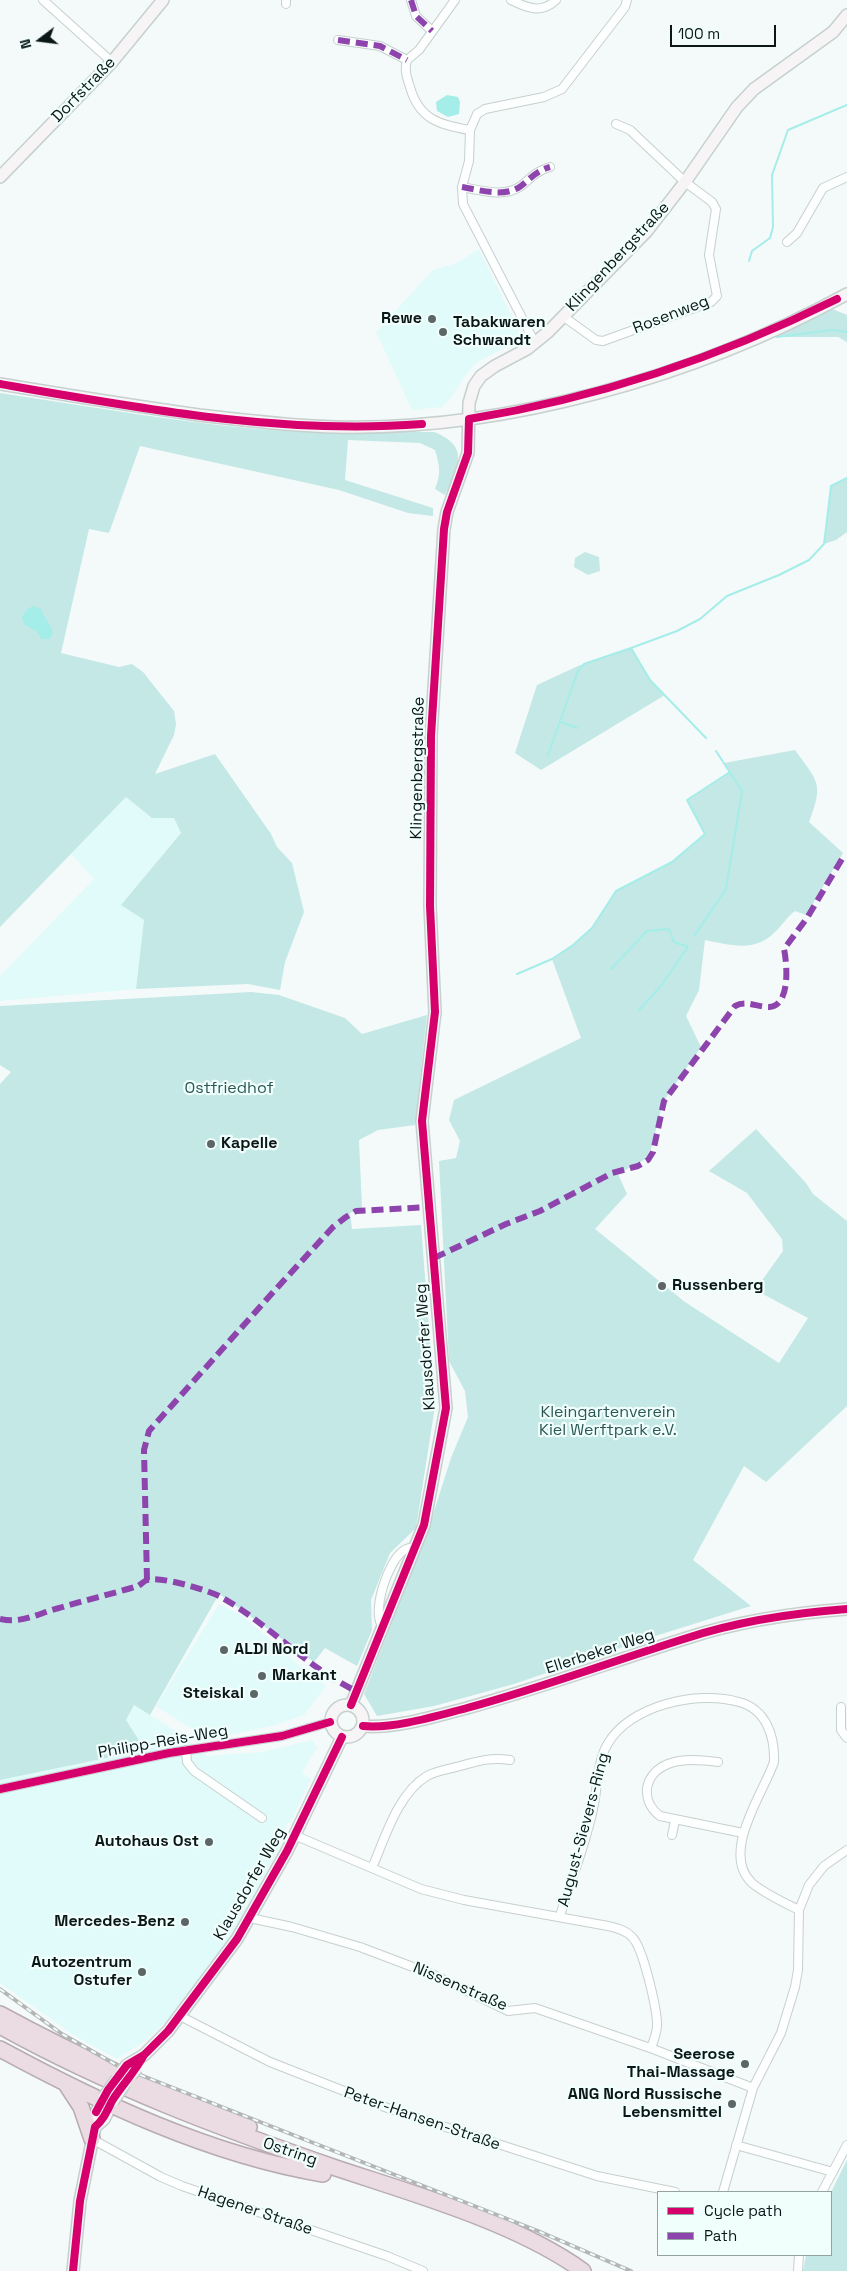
<!DOCTYPE html>
<html>
<head>
<meta charset="utf-8">
<style>
	body { margin:0 }
	#map { position:relative; width:847px; height:2271px; overflow:hidden; background:#f4fafa; font-family:"Space Grotesk",sans-serif }
	canvas { display:block }
	.legend { position:absolute; left:657px; top:2191px; width:175px; height:65px; box-sizing:border-box; background:#f0fefc; border:1px solid #94a2a0; margin:0; padding:6px 9px; list-style:none; font-size:15px; color:#0a1716 }
	.legend li { display:flex; align-items:center; gap:10px; height:25px }
	.legend b { width:25px; border:1px solid #94a2a0 }
	.north { position:absolute; left:15px; top:15px; width:50px; height:50px; -webkit-text-stroke:4px #f0fefc; paint-order:stroke; rotate:255deg; font-size:14px; font-weight:700; line-height:20px; text-align:center; color:#0a1716 }
	.north::after { content:''; display:block; margin:auto; width:18px; height:22px; background:#0a1716; clip-path:polygon(50% 0,100% 100%,50% 72%,0 100%) }
	.scale { position:absolute; left:670px; top:25px; width:106px; height:22px; box-sizing:border-box; border:2px solid #0a1716; border-top:0; padding-left:6px; font-size:15px; line-height:18px; white-space:nowrap; color:#0a1716; -webkit-text-stroke:4px #f0fefc; paint-order:stroke }
</style>
</head>
<body>
<div id="map">
<canvas width="847" height="2271"></canvas>
<ul class="legend">
<li><b style="height:6px;background:#d6006c"></b>Cycle path</li>
<li><b style="height:6px;background:#8e44ad"></b>Path</li>
</ul>
<div class="north">N</div>
<div class="scale">100 m</div>
</div>
<script>
const ctx = document.querySelector('canvas').getContext('2d');
ctx.lineJoin = 'round';
function paint(path, color) { ctx.fillStyle = color; ctx.fill(path, 'evenodd'); }
function trace(path, color, width, dash) { ctx.strokeStyle = color; ctx.lineWidth = width; ctx.lineCap = dash ? 'butt' : 'round'; ctx.setLineDash(dash || []); ctx.stroke(path); }
function label(font, color, halo, rows, align = 'center') {
  ctx.font = font + ' "Space Grotesk",sans-serif'; ctx.lineWidth = 4.5; ctx.setLineDash([]); ctx.textBaseline = 'middle'; ctx.strokeStyle = halo; ctx.fillStyle = color; for (const [text, x, y, turn = 0] of rows) {
    ctx.save(); ctx.translate(x, y); ctx.rotate((+turn || 0) * Math.PI / 180); ctx.textAlign = isNaN(turn) ? turn : align; if (halo) ctx.strokeText(text, 0, 0); ctx.fillText(text, 0, 0); ctx.restore();
  }
}
paint(new Path2D(`
	M479 249 522 338 476 363 464 377 451 398 442 407 412 410 376 332 433 270 457 263Z
	M126 797 152 818H174L181 833 121 905 144 920 136 989 0 1001V976L94 879 71 854Z
	M219 1604 243 1616 310 1675 326 1686 304 1715 272 1726 208 1739 156 1706Z
	M134 1705 179 1733 207 1756 262 1752 312 1740 317 1747 302 1773 311 1779 290 1823 287 1824 280 1847 229 1940 182 2007 145 2041 117 2059 75 2036 0 1983V1780L144 1750 126 1720Z`), '#e0fbf9');
paint(new Path2D(`
	M830 308 847 315V342L838 337H777L792 327Z
	M0 393C95 407 190 425 286 431 336 434 385 432 434 432 471 446 458 469 445 495L435 489C441 474 440 466 435 450L420 443 348 440 345 480 433 508V516L408 513 339 490 140 446 109 533 89 529 61 653 119 667 132 664 143 672 174 711 176 724 174 735 155 774 215 754 271 834 277 847 292 863 304 912 285 962 280 990 248 984 136 989 144 920 121 905 181 833 174 818H152L126 797 0 927Z
	M847 478V532L836 540 824 544 831 486Z
	M585 552 599 557 600 571 588 575 574 567 575 558Z
	M631 648 650 680 665 695 541 770 515 753 537 685 578 666Z
	M795 750C818 782 824 783 809 822L843 853 806 915 795 911C787 917 783 924 776 931 756 953 730 945 705 940L699 990 686 1016 701 1047 663 1102 651 1149 644 1160 618 1174 627 1194 595 1229 685 1302 779 1363 808 1318 759 1292 758 1286 783 1251 782 1239 747 1193 709 1171 756 1129 806 1183 813 1194 847 1221V1406L766 1482 744 1466 693 1560 751 1606 652 1637 514 1684 434 1706 377 1716 364 1694 429 1527 451 1458 468 1417 465 1391 449 1361 439 1161 456 1158 460 1141 449 1120 454 1100 581 1038 552 959 573 945 592 928 616 891 672 862 705 834 687 800 729 772 724 763Z
	M251 992 279 995 345 1018 362 1034 427 1015 415 1125 378 1130 359 1140 362 1208 350 1213 352 1229 421 1225 435 1406 416 1528 390 1553 371 1600 372 1630 357 1666 325 1648 314 1662 219 1594 150 1715 134 1705 126 1720 145 1750 0 1780V1084L11 1072 0 1065V1006Z
	M847 2160V2271H803L806 2255H831V2192Z`), '#c3e8e5');
paint(new Path2D(`
	M447 95 458 97 460 102 459 114 448 117 437 111 436 102Z
	M33 606 41 609C44 618 50 623 53 632L50 639H42L36 631 25 625 22 618 26 610Z`), '#a4ede8');
trace(new Path2D(`
	M749 261 752 251 770 238 773 227 772 175 788 130 847 105
	M777 337 832 330 847 332
	M561 722 577 728
	M706 738 650 680 631 648 677 631 700 619 727 596 779 575 809 560 824 544 831 486 847 478
	M548 755 578 671 584 664 631 648
	M694 936 726 889 742 791 716 751
	M611 969 647 931 669 929 674 942 688 947 660 987 639 1010
	M517 974 552 959 573 945 592 928 616 891 672 862 705 834 687 800 730 772`), '#a4ede8', 2);
const street = new Path2D(`
	M43 0 112 62
	M411 0 416 16 432 31
	M455 0 419 50 407 60C404 70 407 78 410 87 419 119 439 125 470 130
	M511 0C527 8 542 14 556 0
	M286 4V0
	M338 40 380 46 407 60
	M462 187C480 190 505 198 521 186 531 178 536 171 550 167
	M787 242 797 233 823 188 847 177
	M564 317 596 340 603 341 711 302 717 296 709 255 716 209 712 202 685 182 630 130 616 124
	M535 343 463 204 462 187 469 161 470 130 477 114 485 109 544 97 562 89 625 7 627 0
	M382 1626C372 1609 388 1562 403 1551 406 1548 411 1548 414 1547
	M841 1707V1730L847 1738
	M186 1750 187 1762 194 1771 262 1818
	M718 1762C702 1760 683 1758 668 1764 643 1774 640 1801 660 1816L743 1833
	M0 1789 169 1753 282 1736 330 1722
	M294 1835 421 1889 464 1900 608 1926C616 1928 626 1930 632 1937 643 1947 656 2006 657 2022 658 2031 654 2039 651 2048
	M672 1835 675 1821
	M372 1868C385 1838 398 1793 427 1776 436 1771 450 1769 460 1766 479 1761 490 1757 510 1760
	M560 1916C571 1879 587 1842 594 1804 598 1784 597 1763 607 1745 629 1705 698 1690 739 1702 766 1709 775 1736 774 1762 763 1794 720 1853 752 1883 765 1894 783 1902 799 1910
	M250 1918 292 1927 360 1947 434 1975 508 2011 535 2008 653 2049 753 2088
	M180 2016 270 2062 390 2109 597 2176 675 2192
	M92 2139 161 2177 182 2186 387 2256 423 2271
	M736 2145 833 2172
	M723 2192 753 2088 781 2033 795 1987 798 1970 799 1910 809 1885 824 1866 847 1850
	M822 2192 847 2145
	M798 2271 799 2255`);
const secondary = new Path2D(`
	M0 177 112 62 163 0
	M0 384C66 395 133 406 199 415 244 420 289 426 335 427 506 431 697 376 847 294
	M331 1721a16 16 0 1 1 32 0a16 16 0 1 1-32 0Z
	M351 1705 424 1525 446 1408 422 1121 435 1012 430 906 431 736 444 529 447 512 468 453 469 403 474 386 481 376 495 366 527 349 548 332 647 231 685 182 737 107 754 89 833 32 847 15
	M363 1726C394 1729 436 1716 467 1708 541 1688 613 1661 687 1638 739 1621 793 1613 847 1609
	M127 2065 144 2055 168 2031 237 1939 287 1851 342 1737
	M95 2127 104 2119 113 2101
	M73 2271 80 2201 95 2127V2115L104 2097`);
const highway = new Path2D(`
	M0 2014C81 2058 163 2095 249 2127
	M0 2026C108 2086 220 2128 336 2168 414 2194 517 2223 583 2271
	M0 2049C100 2103 210 2155 323 2174
	M66 2084 81 2107 92 2139`);
trace(street, '#c6d0cf', 10);
trace(secondary, '#c6d0cf', 14);
trace(highway, '#b8abb2', 18);
trace(street, '#fdfefe', 8);
trace(secondary, '#f7f4f6', 11);
trace(highway, '#eadce2', 15);
const rail = new Path2D(`
	M0 1989 62 2034 120 2067 538 2231 631 2271`);
trace(rail, '#b4b6b6', 4);
trace(rail, '#f0fefc', 2, [5.5]);
const secondaryBridge = new Path2D(`
	M122 2071 127 2065
	M131 2075 137 2068
	M104 2097 117 2079
	M113 2101 125 2083`);
trace(secondaryBridge, '#c6d0cf', 14, []);
trace(secondaryBridge, '#f7f4f6', 11);
trace(new Path2D(`
	M411 0 416 16 432 31
	M338 40 380 46 407 60
	M462 187C480 190 505 198 521 186 531 178 536 171 550 167
	M434 1258 506 1224 540 1211 612 1173 638 1166 648 1160 653 1152 664 1101 735 1006C747 1000 756 1007 769 1007 791 1006 787 963 784 949L807 918 842 859
	M147 1580 144 1450 149 1431 276 1289 333 1227 346 1217 356 1211 429 1207
	M0 1619C22 1624 39 1613 59 1608 85 1600 112 1594 138 1586 140 1585 144 1581 147 1580 161 1576 208 1590 221 1597 269 1624 306 1667 356 1691`), '#8e44ad', 6, [12, 6]);
trace(new Path2D(`
	M0 384C139 408 280 435 422 424
	M351 1705 424 1525 446 1408 422 1121 435 1012 430 906 431 736 444 529 447 512 468 453 469 419C598 398 720 357 837 299
	M363 1726C394 1729 436 1716 467 1708 541 1688 613 1661 687 1638 739 1621 793 1613 847 1609
	M0 1789 169 1753 282 1736 330 1722
	M96 2112 108 2090 127 2065 144 2055 168 2031 237 1939 287 1851 342 1737
	M73 2271 80 2201 95 2127C104 2119 107 2111 112 2101 122 2085 135 2072 144 2055`), '#d6006c', 8);
for (const [x, y, r, color] of [
	[432,319,5,"#5c6666"],
	[443,332,5,"#5c6666"],
	[211,1144,5,"#5c6666"],
	[662,1286,5,"#5c6666"],
	[224,1650,5,"#5c6666"],
	[262,1676,5,"#5c6666"],
	[254,1694,5,"#5c6666"],
	[209,1842,5,"#5c6666"],
	[185,1922,5,"#5c6666"],
	[142,1972,5,"#5c6666"],
	[745,2064,5,"#5c6666"],
	[732,2104,5,"#5c6666"]
]) { const dot = new Path2D(); dot.arc(x, y, r, 0, 2 * Math.PI); ctx.fillStyle = color; ctx.fill(dot); trace(dot, '#f0fefc', 2); }
label('16px', '#0a1716', '#f0fefc', [
	["Dorfstraße",84,90,-46],
	["Klingenbergstraße",618,257,-47],
	["Rosenweg",671,315,-21],
	["Klingenbergstraße",418,768,-89],
	["Klausdorfer Weg",426,1347,-94],
	["Ellerbeker Weg",600,1652,-18],
	["Philipp-Reis-Weg",163,1742,-10],
	["August-Sievers-Ring",584,1830,-75],
	["Klausdorfer Weg",250,1884,-60],
	["Nissenstraße",460,1987,23],
	["Peter-Hansen-Straße",422,2119,19],
	["Ostring",290,2152,19],
	["Hagener Straße",255,2211,19]
]);
label('bold 16px', '#0a1716', '#f0fefc', [
	["Rewe",422,319],
	["Tabakwaren",453,323,"left"],
	["Schwandt",453,341,"left"],
	["Kapelle",221,1144,"left"],
	["Russenberg",672,1286,"left"],
	["ALDI Nord",234,1650,"left"],
	["Markant",272,1676,"left"],
	["Steiskal",244,1694],
	["Autohaus Ost",199,1842],
	["Mercedes-Benz",175,1922],
	["Autozentrum",132,1963],
	["Ostufer",132,1981],
	["Seerose",735,2055],
	["Thai-Massage",735,2073],
	["ANG Nord Russische",722,2095],
	["Lebensmittel",722,2113]
], 'right');
label('16px', '#2b5855', '#f0fefc', [
	["Ostfriedhof",229,1089],
	["Kleingartenverein",608,1413],
	["Kiel Werftpark e.V.",608,1431]
]);
</script>
</body>
</html>
